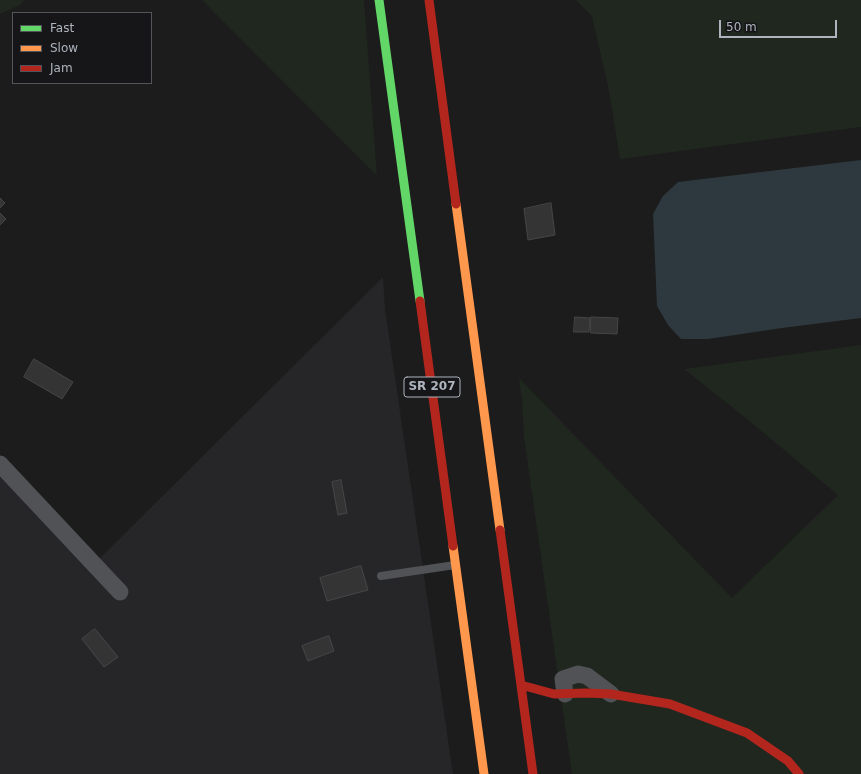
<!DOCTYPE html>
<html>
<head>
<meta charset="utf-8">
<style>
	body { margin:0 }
	#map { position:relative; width:861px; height:774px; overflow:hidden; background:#1c1c1c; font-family:"DejaVu Sans",sans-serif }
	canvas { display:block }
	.legend { position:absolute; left:12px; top:12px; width:140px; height:72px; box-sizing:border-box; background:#161618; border:1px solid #52555a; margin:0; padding:5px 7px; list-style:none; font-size:12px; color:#adb4bd }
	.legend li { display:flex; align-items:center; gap:8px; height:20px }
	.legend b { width:20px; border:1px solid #52555a }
	.scale { position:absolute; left:719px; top:20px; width:118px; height:18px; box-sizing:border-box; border:2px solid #adb4bd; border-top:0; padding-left:5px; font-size:12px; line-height:14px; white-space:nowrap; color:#adb4bd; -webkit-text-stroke:3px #161618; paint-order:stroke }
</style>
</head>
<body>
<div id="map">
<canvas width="861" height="774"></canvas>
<ul class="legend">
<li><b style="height:5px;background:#63d668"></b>Fast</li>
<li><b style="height:5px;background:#ff974d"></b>Slow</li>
<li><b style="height:5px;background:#b3261e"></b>Jam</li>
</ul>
<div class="scale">50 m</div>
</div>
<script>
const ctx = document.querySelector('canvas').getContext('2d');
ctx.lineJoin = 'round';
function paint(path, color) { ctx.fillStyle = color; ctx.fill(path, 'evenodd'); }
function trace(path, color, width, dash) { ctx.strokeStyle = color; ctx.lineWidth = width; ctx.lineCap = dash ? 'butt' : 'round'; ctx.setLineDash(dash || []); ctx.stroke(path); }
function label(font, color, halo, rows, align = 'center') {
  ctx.font = font + ' "DejaVu Sans",sans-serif'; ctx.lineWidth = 4; ctx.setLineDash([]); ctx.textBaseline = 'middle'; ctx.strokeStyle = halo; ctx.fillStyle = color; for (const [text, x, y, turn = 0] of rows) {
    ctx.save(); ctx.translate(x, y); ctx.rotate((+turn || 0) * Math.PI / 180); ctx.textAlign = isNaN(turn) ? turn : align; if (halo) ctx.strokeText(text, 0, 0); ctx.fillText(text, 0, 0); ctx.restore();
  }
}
paint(new Path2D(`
	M383 277 385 309 453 774H0V469L91 567Z`), '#262628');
paint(new Path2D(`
	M0 0H24L20 5 0 14Z
	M202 0H364L377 176Z
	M576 0H861V127L620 159 609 91 592 16Z
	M861 345V774H572L524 437 522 399 519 378 732 598 838 495 752 423 684 369Z`), '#1f271f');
paint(new Path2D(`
	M861 160V318L782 328 708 339H681L668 325 657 306 653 214 663 196 678 182Z`), '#2e393f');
const building = new Path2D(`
	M0 198 5 203 0 208Z
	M551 203 555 235 528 240 524 209Z
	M0 213 6 219 0 225Z
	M575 317 590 318 589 332H574Z
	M591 317 618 318 617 334 591 333Z
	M34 359 73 382 62 399 24 377Z
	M341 480 347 513 338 515 332 482Z
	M361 566 368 590 327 601 320 578Z
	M95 629 118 657 104 667 82 639Z
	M329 636 334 651 308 661 302 646Z`);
paint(building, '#343434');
trace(building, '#444648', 1);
trace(new Path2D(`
	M381 576 455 565`), '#505255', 8);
trace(new Path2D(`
	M0 464 120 592
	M565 694 563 679 578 674 587 676 611 694`), '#505255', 17);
trace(new Path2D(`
	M379 0 420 301`), '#63d668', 9);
trace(new Path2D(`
	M456 204 500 530
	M453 546 484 774`), '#ff974d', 9);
trace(new Path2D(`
	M429 0 456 204
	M420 301 453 546
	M500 530 533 774
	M521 685 554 694 586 693 611 694 670 704 747 733 788 761 799 774`), '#b3261e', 9);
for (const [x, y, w] of [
	[432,387,56]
]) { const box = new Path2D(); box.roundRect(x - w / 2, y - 10, w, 20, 3); ctx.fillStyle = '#161618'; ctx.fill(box); trace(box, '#adb4bd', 1); }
label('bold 12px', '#adb4bd', null, [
	["SR 207",432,387]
]);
</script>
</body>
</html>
